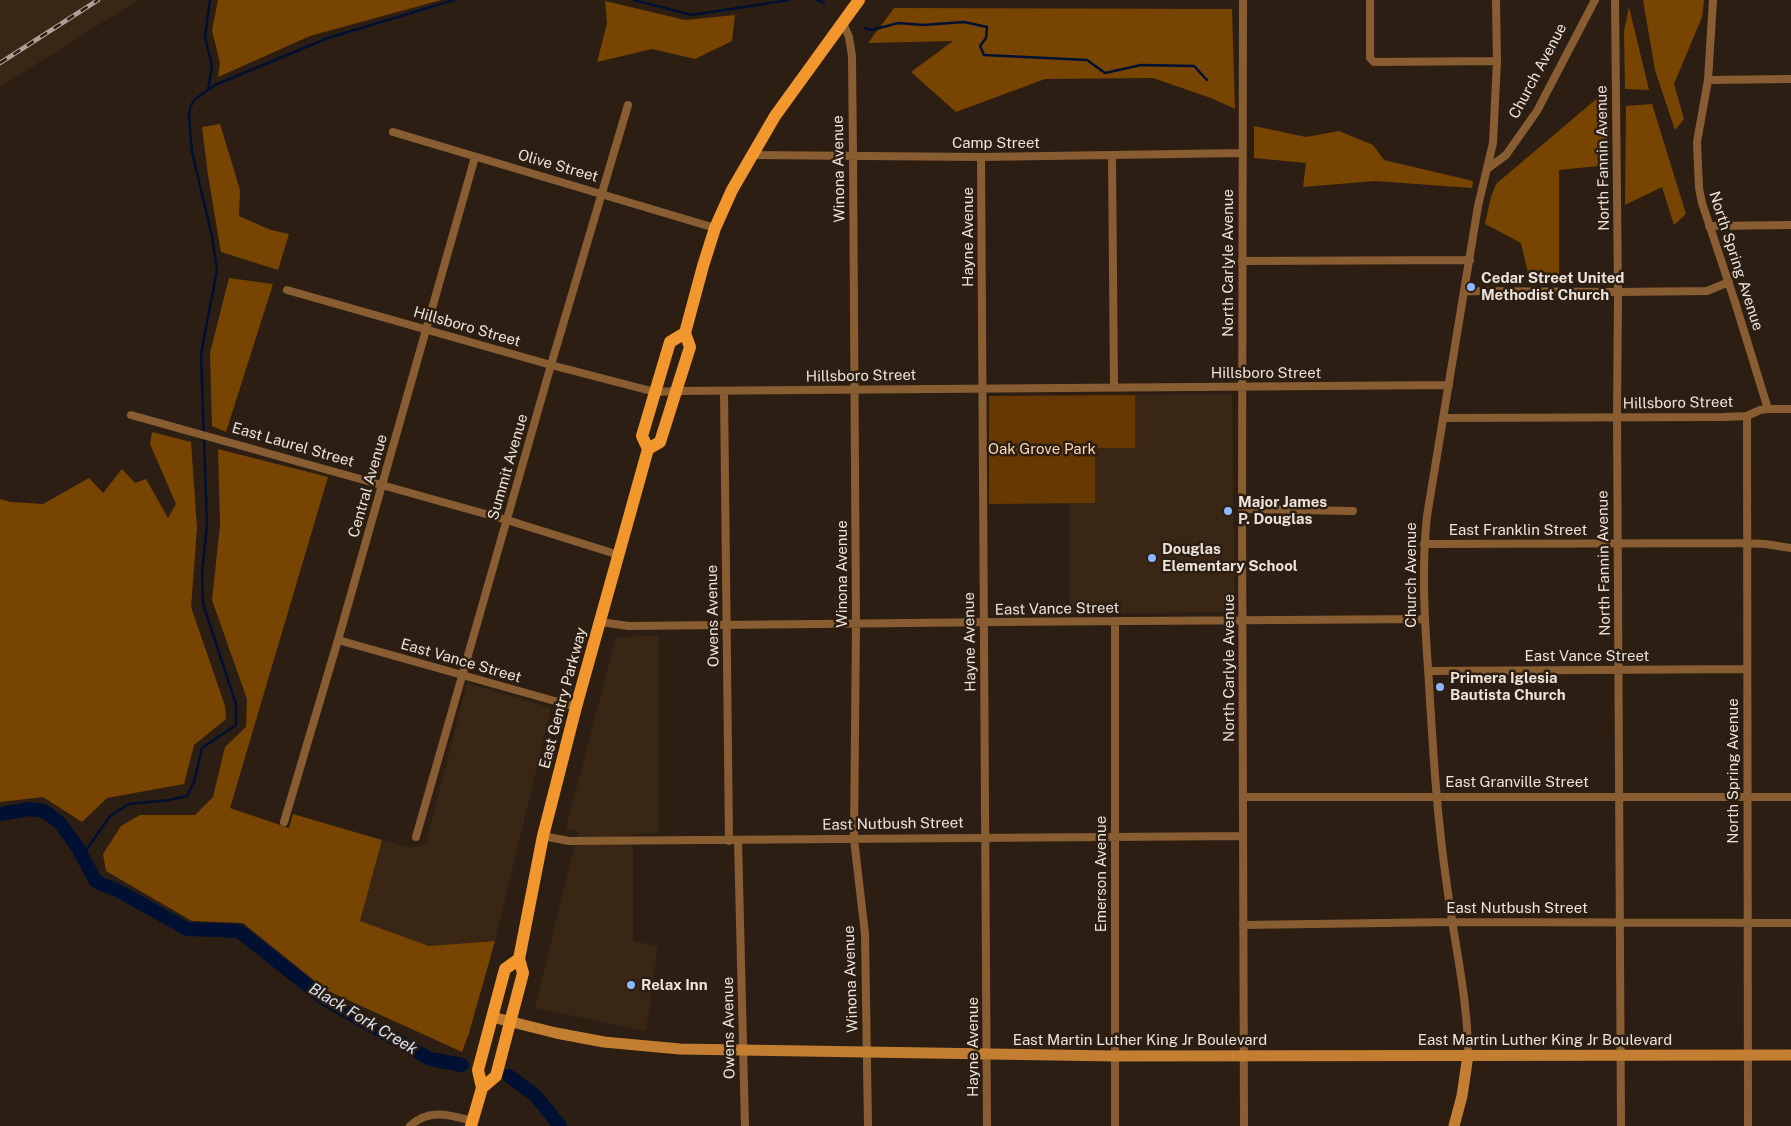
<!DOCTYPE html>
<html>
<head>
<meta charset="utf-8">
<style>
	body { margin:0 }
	canvas { display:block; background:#2c1e12 }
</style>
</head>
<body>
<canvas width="1791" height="1126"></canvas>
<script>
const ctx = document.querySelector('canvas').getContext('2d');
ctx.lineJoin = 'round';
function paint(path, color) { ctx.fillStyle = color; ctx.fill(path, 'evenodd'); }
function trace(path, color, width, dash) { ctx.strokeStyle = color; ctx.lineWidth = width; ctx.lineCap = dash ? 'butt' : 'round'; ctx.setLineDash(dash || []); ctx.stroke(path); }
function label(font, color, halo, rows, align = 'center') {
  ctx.font = font + ' "Public Sans",sans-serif'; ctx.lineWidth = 5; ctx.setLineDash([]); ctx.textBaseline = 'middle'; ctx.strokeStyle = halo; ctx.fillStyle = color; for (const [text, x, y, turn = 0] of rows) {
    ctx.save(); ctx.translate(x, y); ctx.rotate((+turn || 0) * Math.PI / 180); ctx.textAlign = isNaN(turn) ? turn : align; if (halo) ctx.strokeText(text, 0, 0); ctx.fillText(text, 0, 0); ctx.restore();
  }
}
paint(new Path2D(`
	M0 0H138L0 87Z
	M1232 394 1235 612 1070 614V503H1095V448H1135V395Z
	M659 635V833L633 834V941L658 946 646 1031 535 1008 578 831 566 828 616 638Z
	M467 683 551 708 495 941 429 946 360 921 382 840 411 848 426 843Z`), '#392615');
paint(new Path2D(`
	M1135 395V448H1095V503L989 504V396Z`), '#653901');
paint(new Path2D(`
	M218 0H441L310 36 218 77 220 63 212 30Z
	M1643 0H1704L1702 17 1674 84 1684 119 1675 130 1655 70Z
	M605 1 685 20 735 15 732 41 695 59 652 49 597 62 607 23Z
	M1629 7 1649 90 1625 89 1624 31Z
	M894 8 1232 9 1235 109 1211 98 1153 78 1045 79 956 112 911 72 953 41 868 43Z
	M1608 89V165L1559 170V280L1529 277 1521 243 1485 224 1491 197 1496 184Z
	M1652 104 1686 214 1674 225 1662 187 1625 205 1626 106Z
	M220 124 240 190 239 216 271 230 289 234 278 270 221 252 208 175 202 127Z
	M1254 126 1306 137 1339 131 1373 145 1384 160 1473 181 1472 188 1375 181 1303 187 1306 163 1254 158Z
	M229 278 273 284 226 432 212 426 210 353Z
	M152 432 191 442 197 528 191 607 225 706 226 719 194 745 184 784 107 798 82 822 43 797 0 802V499L10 502 43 504 89 478 103 493 122 469 135 483 146 479 168 518 176 504 150 444Z
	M218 449 328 477 230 808 289 828 293 814 382 840 360 921 429 946 495 941 469 1033 462 1052 326 990 243 923 192 921 106 871 103 854 121 826 140 815H195L213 797 225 747 246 727 247 699 212 600 220 525Z`), '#774402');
trace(new Path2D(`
	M634 0 692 15 789 0
	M817 0 824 3
	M865 28 872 30 898 23 923 25 964 22 987 27 986 38 980 46 984 55 1087 60 1105 73 1141 65 1194 66 1207 80
	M208 89 212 66 205 37 210 0
	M82 856 110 816 129 804 169 800 187 796 194 782 202 748 236 725V704L203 604 202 573 207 525 201 354 217 270 212 236 192 152 189 117 190 108 194 100 215 85 328 38 454 0`), '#001033', 2.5);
trace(new Path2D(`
	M0 814 29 809 44 811 60 823 78 848 95 880 101 884 117 890 187 929 239 931 326 1000 430 1059 462 1065
	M509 1076 536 1096 560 1126`), '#001033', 14);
trace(new Path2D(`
	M1243 0 1242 509 1244 1126
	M1370 0V58L1374 62 1497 61
	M1615 0 1618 292 1617 417 1621 1126
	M1713 0 1708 80 1697 142 1699 188 1702 203 1735 302 1768 409
	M843 23 849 37 852 56 853 157 856 623 854 839 865 934 868 1126
	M1708 80 1791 79
	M393 132 715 228
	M751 155 981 157 1242 153
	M1112 156 1114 388
	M981 157 987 1126
	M1487 169 1506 155 1537 111 1595 0
	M1709 226 1791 225
	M1242 261 1470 260
	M287 290 551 365 655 392 677 391 1449 385
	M1464 291 1618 292 1707 291 1729 282
	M724 391 729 841
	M131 415 507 520 619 555
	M1747 416 1748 1126
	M1443 418 1723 417 1747 416 1760 410 1768 409H1791
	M1242 509 1353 511
	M1424 544 1746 543 1765 544 1791 548
	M600 622 629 626C894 623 1160 620 1425 619
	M1115 622V1126
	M338 640 576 707
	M1428 671 1746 669
	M1243 797H1791
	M284 822 338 640 475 157
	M543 836 569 841 1243 836
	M416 837 551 365 628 105
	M738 840 745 1126
	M1243 925 1452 922 1791 923
	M1468 1055C1468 998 1454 942 1447 886 1437 818 1433 751 1429 683 1425 627 1421 571 1427 516L1478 206 1493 143 1497 61 1496 0
	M410 1126C429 1108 450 1115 473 1121`), '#895d32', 8);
trace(new Path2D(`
	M492 1017 556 1033 604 1042 680 1049 1115 1056 1791 1055
	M1454 1126 1462 1096 1468 1055`), '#c47e32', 11);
trace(new Path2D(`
	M648 449 660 442 690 347 685 333 703 266 715 228 732 190 775 116 859 0
	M482 1088 496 1076 523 973 519 959 543 836 576 707 648 449 642 436 670 342 685 333
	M471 1126 482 1088 478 1070 505 969 519 959`), '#f2972e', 12);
const rail = new Path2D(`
	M0 63 98 0`);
trace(rail, '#aca198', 4.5);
trace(rail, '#2c1e12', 2.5, [8]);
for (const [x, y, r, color] of [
	[1471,287,5,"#8db9fc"],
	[1228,511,5,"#8db9fc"],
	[1152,558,5,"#8db9fc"],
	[1440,687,5,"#8db9fc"],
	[631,985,5,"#8db9fc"]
]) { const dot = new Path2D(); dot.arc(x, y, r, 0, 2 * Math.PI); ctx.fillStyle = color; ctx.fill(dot); trace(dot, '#2c1e12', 2); }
label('15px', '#ede3db', '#2c1e12', [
	["Church Avenue",1538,71,-62],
	["Camp Street",996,143],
	["North Fannin Avenue",1603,158,-91],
	["Olive Street",558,166,16],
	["Winona Avenue",839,169,-91],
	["Hayne Avenue",968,237,-90],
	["North Spring Avenue",1736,261,72],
	["North Carlyle Avenue",1228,263,-90],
	["Hillsboro Street",467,327,16],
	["Hillsboro Street",1266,373],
	["Hillsboro Street",861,376,-1],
	["Hillsboro Street",1678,403,-1],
	["East Laurel Street",293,445,16],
	["Summit Avenue",508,467,-74],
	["Central Avenue",368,486,-74],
	["East Franklin Street",1518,530],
	["North Fannin Avenue",1604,563,-91],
	["Winona Avenue",842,574,-90],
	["Church Avenue",1411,575,-90],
	["East Vance Street",1057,609,-1],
	["Owens Avenue",713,616,-91],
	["Hayne Avenue",970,642,-91],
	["East Vance Street",1587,656],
	["East Vance Street",461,661,16],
	["North Carlyle Avenue",1229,668,-90],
	["East Gentry Parkway",563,698,-75],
	["North Spring Avenue",1733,771,-90],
	["East Granville Street",1517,782],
	["East Nutbush Street",893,824,-1],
	["Emerson Avenue",1101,874,-90],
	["East Nutbush Street",1517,908],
	["Winona Avenue",851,979,-92],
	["Owens Avenue",729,1028,-91],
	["East Martin Luther King Jr Boulevard",1140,1040],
	["East Martin Luther King Jr Boulevard",1545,1040],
	["Hayne Avenue",973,1047,-90]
]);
label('bold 15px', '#ede3db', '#2c1e12', [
	["Cedar Street United",1481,278],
	["Methodist Church",1481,295],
	["Major James",1238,502],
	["P. Douglas",1238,519],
	["Douglas",1162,549],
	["Elementary School",1162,566],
	["Primera Iglesia",1450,678],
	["Bautista Church",1450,695],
	["Relax Inn",641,985]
], 'left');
label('15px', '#fcd6b4', '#2c1e12', [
	["Oak Grove Park",1042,449]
]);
label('italic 16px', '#d4e1f5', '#2c1e12', [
	["Black Fork Creek",363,1019,31]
]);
</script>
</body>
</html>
